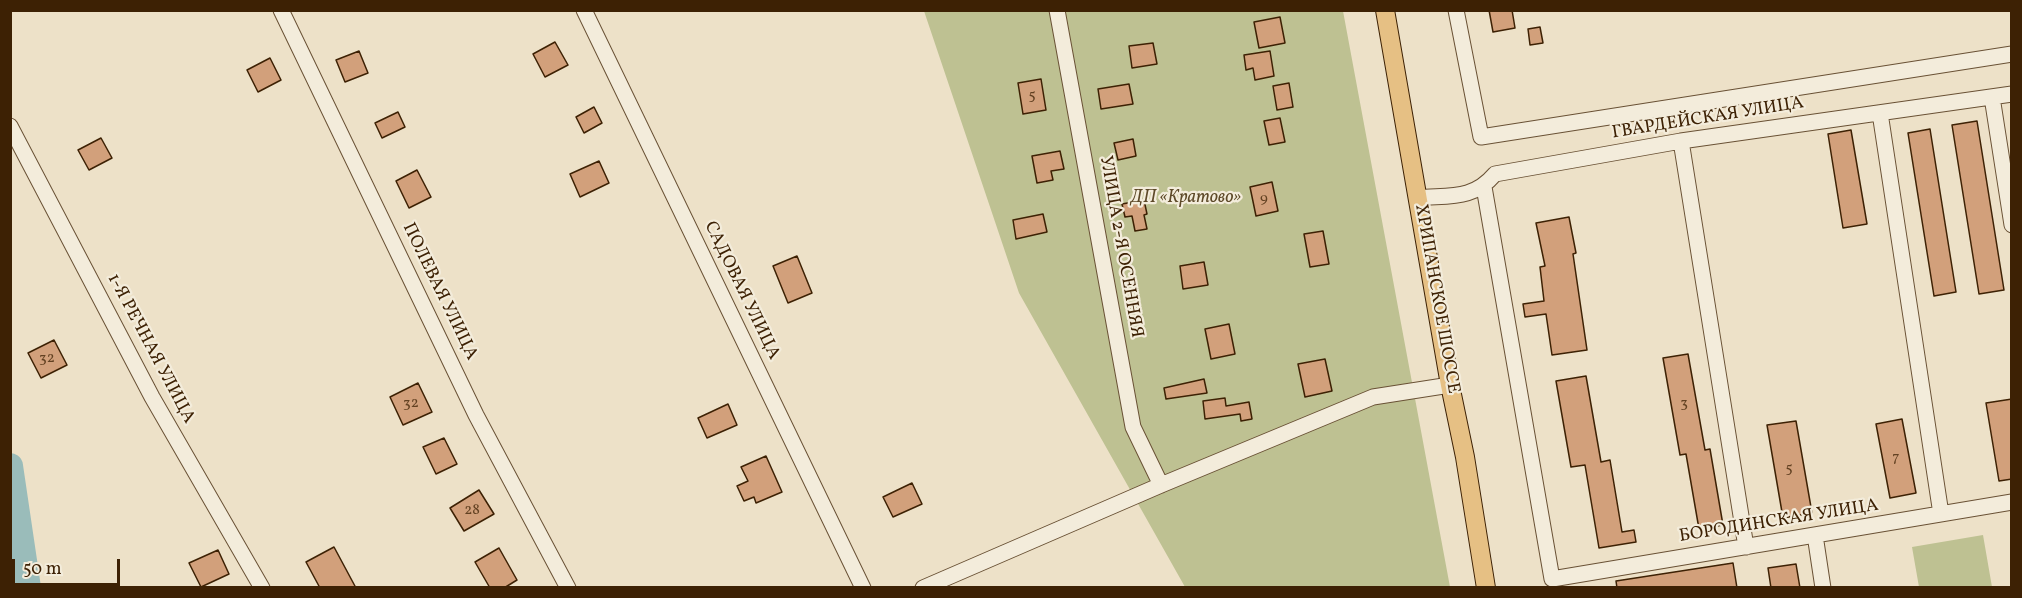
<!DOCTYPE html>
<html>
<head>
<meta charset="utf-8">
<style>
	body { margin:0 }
	#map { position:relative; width:2022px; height:598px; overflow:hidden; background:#ede1c8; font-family:Vollkorn,serif }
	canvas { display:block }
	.frame { position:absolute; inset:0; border:12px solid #3d2104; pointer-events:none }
	.scale { position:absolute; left:12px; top:559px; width:108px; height:27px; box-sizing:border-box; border:3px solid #3d2104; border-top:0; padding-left:8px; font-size:18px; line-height:21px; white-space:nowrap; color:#3d2104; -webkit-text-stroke:4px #f3ecdb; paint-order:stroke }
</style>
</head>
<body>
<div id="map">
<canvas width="2022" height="598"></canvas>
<div class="frame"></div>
<div class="scale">50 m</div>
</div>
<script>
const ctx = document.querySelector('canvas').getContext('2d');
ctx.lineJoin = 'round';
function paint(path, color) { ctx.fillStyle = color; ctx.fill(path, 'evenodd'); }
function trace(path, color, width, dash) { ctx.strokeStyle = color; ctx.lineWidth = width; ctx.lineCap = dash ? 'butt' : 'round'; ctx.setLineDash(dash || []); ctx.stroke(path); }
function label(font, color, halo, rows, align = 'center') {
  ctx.font = font + ' Vollkorn,serif'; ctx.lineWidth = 4.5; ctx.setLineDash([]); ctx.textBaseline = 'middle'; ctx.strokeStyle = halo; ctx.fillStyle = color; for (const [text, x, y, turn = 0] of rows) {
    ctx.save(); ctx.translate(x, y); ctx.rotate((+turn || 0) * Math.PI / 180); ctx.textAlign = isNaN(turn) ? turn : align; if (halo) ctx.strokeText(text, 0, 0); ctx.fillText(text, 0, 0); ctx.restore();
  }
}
paint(new Path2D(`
	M924 11H1343L1450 587H1185L1019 293Z
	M1983 535 1992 587H1919L1912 547Z`), '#bec192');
trace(new Path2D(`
	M10 466 28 588`), '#9abcba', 26);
const building = new Path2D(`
	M1489 10H1512L1515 28 1493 32Z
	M1280 17 1285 43 1259 48 1254 22Z
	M1540 27 1543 43 1530 45 1528 29Z
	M555 42 568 65 545 77 533 54Z
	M1153 43 1157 64 1132 68 1129 46Z
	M359 51 368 73 345 82 336 60Z
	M1270 51 1274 76 1255 80 1253 68 1246 70 1244 55Z
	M270 58 281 80 258 92 247 70Z
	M1041 79 1046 110 1023 114 1018 83Z
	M1289 83 1293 107 1277 110 1273 86Z
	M1129 84 1133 104 1101 109 1098 89Z
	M594 107 602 123 584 133 576 117Z
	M398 112 405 127 382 138 375 123Z
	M1280 118 1285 142 1269 145 1264 121Z
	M1977 121 2004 290 1979 294 1952 125Z
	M1930 129 1956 292 1934 296 1908 133Z
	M1851 130 1867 224 1843 228 1828 134Z
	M101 138 112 158 89 170 78 150Z
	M1133 139 1136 156 1118 160 1114 143Z
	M1060 151 1064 169 1051 171 1053 180 1037 183 1032 156Z
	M599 161 609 183 580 197 570 174Z
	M417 170 431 197 409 208 396 181Z
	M1272 182 1278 211 1256 216 1250 187Z
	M1144 200 1147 214 1144 215 1147 229 1135 231 1132 216 1125 217 1122 204Z
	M1043 214 1047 232 1016 239 1013 220Z
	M1569 217 1576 253 1573 254 1587 350 1552 355 1546 314 1525 317 1523 304 1544 301 1540 267 1545 266 1536 223Z
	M1323 231 1329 264 1310 267 1304 234Z
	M797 256 812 293 788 303 773 266Z
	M1204 262 1208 285 1183 289 1180 266Z
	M1229 324 1235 354 1211 359 1205 329Z
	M54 340 67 365 41 378 28 353Z
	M1688 354 1705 450 1710 449 1723 525 1699 529 1686 454 1680 455 1663 358Z
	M1325 359 1332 391 1305 397 1298 364Z
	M1586 376 1601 462 1610 460 1622 532 1634 530 1636 542 1599 548 1585 465 1571 467 1556 381Z
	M1204 379 1207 393 1166 399 1164 388Z
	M418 383 432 412 403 425 390 397Z
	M1225 398 1226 406 1249 402 1252 419 1241 421 1240 414 1205 419 1203 401Z
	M2012 399V479L1999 481 1986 403Z
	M728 404 737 425 707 438 698 418Z
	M1902 419 1916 493 1890 498 1876 424Z
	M1796 421 1812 513 1783 518 1767 425Z
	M444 438 457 464 436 474 423 447Z
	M766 456 782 492 756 503 754 497 744 501 737 486 748 481 741 467Z
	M912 483 922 504 893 517 883 497Z
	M479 490 494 514 464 531 450 508Z
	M334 547 356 588H320L306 562Z
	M499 548 517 580 504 588H490L475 562Z
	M218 550 229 574 201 587 189 563Z
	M1733 563 1737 588H1617L1616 581Z
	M1796 564 1800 588H1771L1768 568Z`);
paint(building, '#d2a07b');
trace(building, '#3d2104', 1.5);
const minor = new Path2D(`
	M281 10 476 415 568 588
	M584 10 863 588
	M1057 10 1133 427 1161 485
	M1456 10 1481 137 2012 54
	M1992 97 2012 225
	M1880 113 1941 514
	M10 126 152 397 262 588
	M1681 141 1746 547
	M1484 187 1552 579 2012 502
	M1418 198C1450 195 1473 200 1495 174L1681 141 2012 94
	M1815 535 1823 588
	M923 588 1161 485 1373 397 1450 385`);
const major = new Path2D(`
	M1385 10 1450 385 1465 457 1486 588`);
trace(minor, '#695135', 17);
trace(major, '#3d2104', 20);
trace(minor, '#f3ecdb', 15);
trace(major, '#e6c084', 18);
label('15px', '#624122', null, [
	["5",1032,96],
	["9",1264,199],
	["32",47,359],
	["32",411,404],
	["3",1684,404],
	["7",1896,458],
	["5",1789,469],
	["28",472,511]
]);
label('18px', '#3d2104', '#f3ecdb', [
	["ГВАРДЕЙСКАЯ УЛИЦА",1708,119,-9],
	["УЛИЦА 2-Я ОСЕННЯЯ",1120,247,80],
	["САДОВАЯ УЛИЦА",741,291,64],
	["ПОЛЕВАЯ УЛИЦА",439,292,64],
	["ХРИПАНСКОЕ ШОССЕ",1436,299,80],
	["1-Я РЕЧНАЯ УЛИЦА",150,349,62],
	["БОРОДИНСКАЯ УЛИЦА",1779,522,-9]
]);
label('italic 18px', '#5d4928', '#f3ecdb', [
	["ДП «Кратово»",1186,199]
]);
</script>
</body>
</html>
